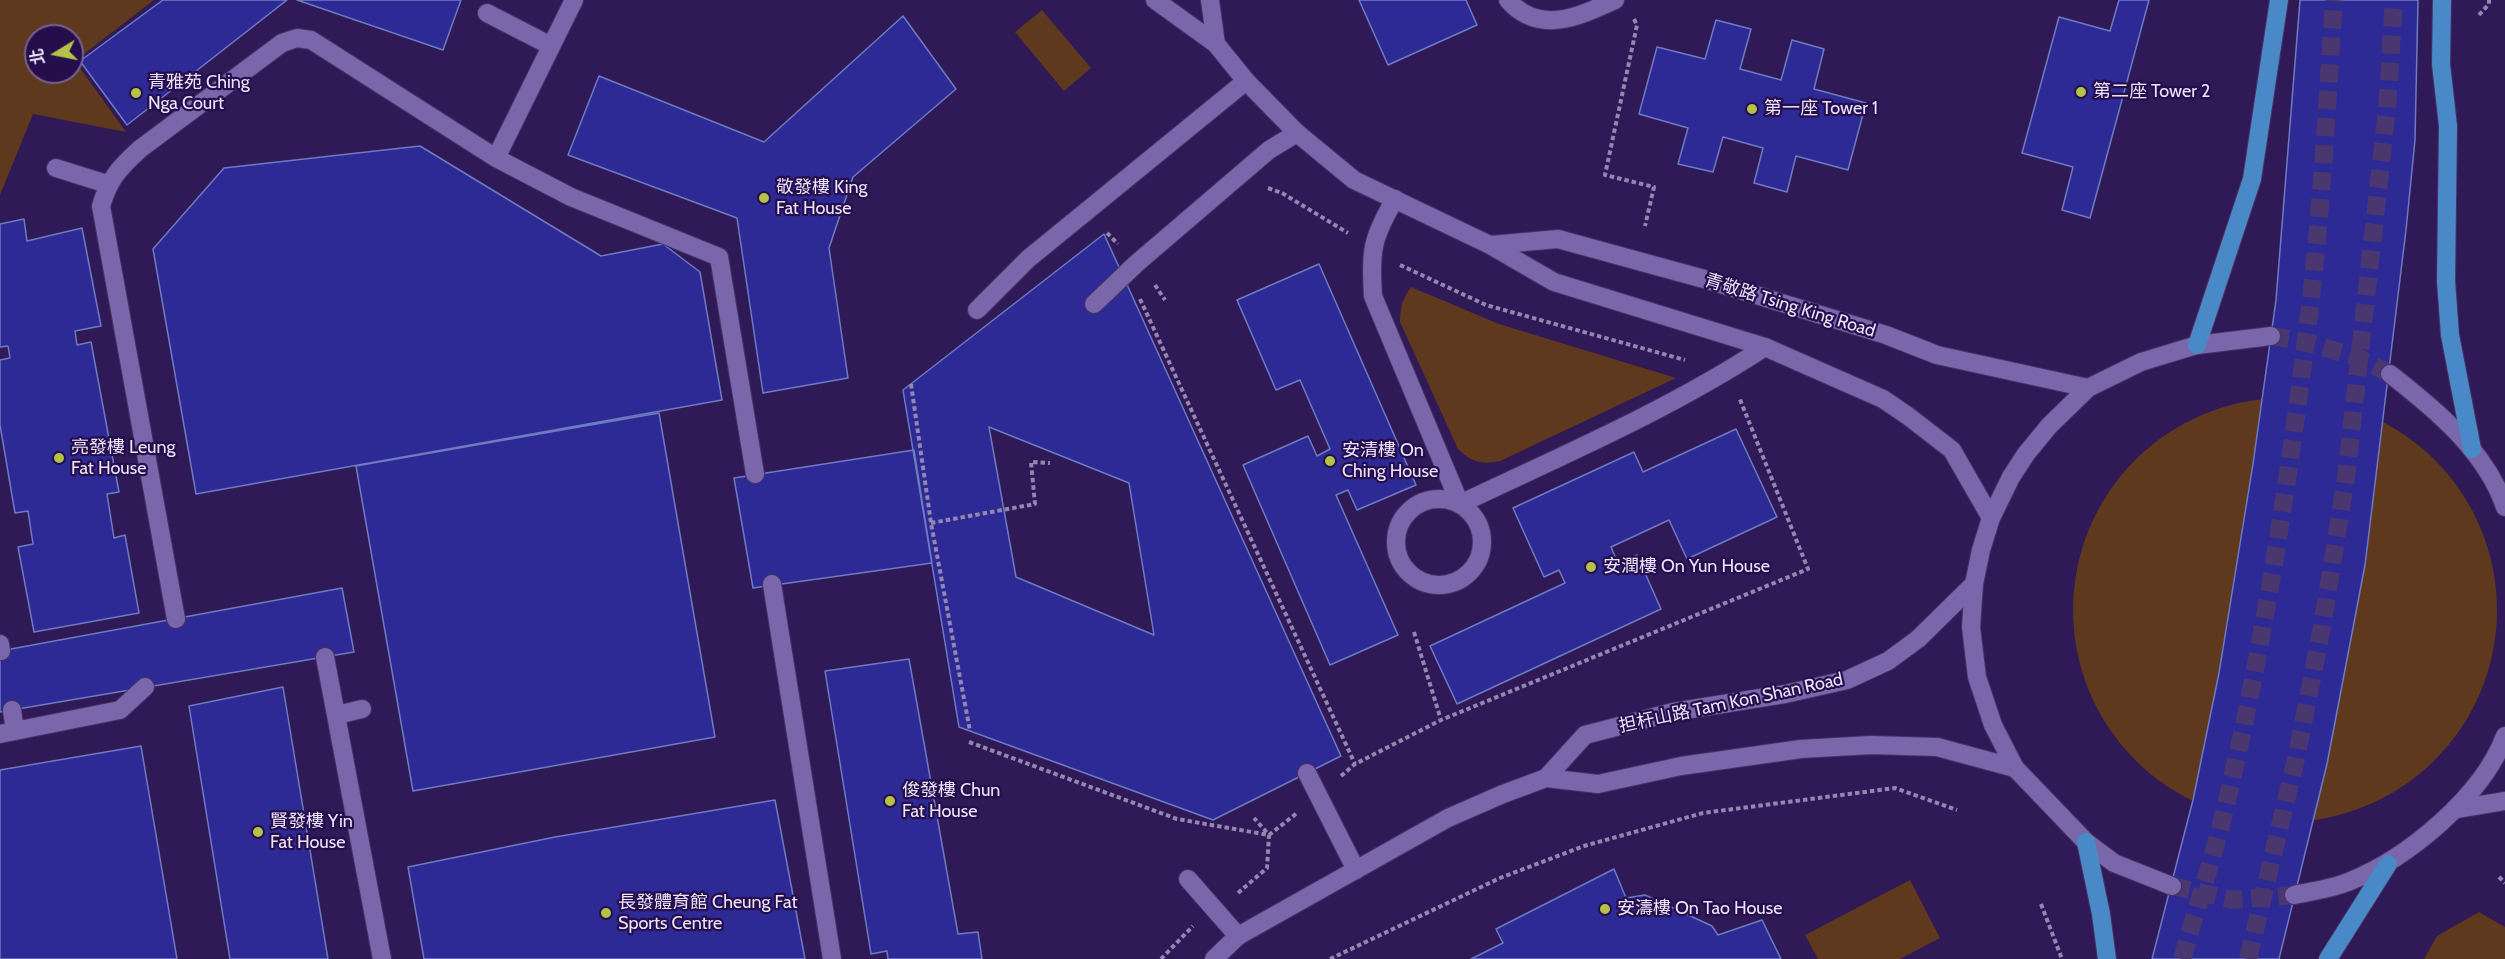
<!DOCTYPE html>
<html>
<head>
<meta charset="utf-8">
<style>
	body { margin:0 }
	#map { position:relative; width:2505px; height:959px; overflow:hidden; background:#2f1957; font-family:Cabin,"Noto Sans TC",sans-serif }
	canvas { display:block }
	.north { position:absolute; left:24px; top:24px; width:60px; height:60px; box-sizing:border-box; background:#260d4b; border:2px solid #746391; border-radius:50%; rotate:260deg; font-size:16px; font-weight:700; line-height:24px; text-align:center; color:#e9e4fb }
	.north::after { content:''; display:block; margin:auto; width:21px; height:27px; background:#b4c24a; clip-path:polygon(50% 0,100% 100%,50% 72%,0 100%) }
</style>
</head>
<body>
<div id="map">
<canvas width="2505" height="959"></canvas>
<div class="north">北</div>
</div>
<script>
const ctx = document.querySelector('canvas').getContext('2d');
ctx.lineJoin = 'round';
function paint(path, color) { ctx.fillStyle = color; ctx.fill(path, 'evenodd'); }
function trace(path, color, width, dash) { ctx.strokeStyle = color; ctx.lineWidth = width; ctx.lineCap = dash ? 'butt' : 'round'; ctx.setLineDash(dash || []); ctx.stroke(path); }
function label(font, color, halo, rows, align = 'center') {
  ctx.font = font + ' Cabin,"Noto Sans TC",sans-serif'; ctx.lineWidth = 4.5; ctx.setLineDash([]); ctx.textBaseline = 'middle'; ctx.strokeStyle = halo; ctx.fillStyle = color; for (const [text, x, y, turn = 0] of rows) {
    ctx.save(); ctx.translate(x, y); ctx.rotate((+turn || 0) * Math.PI / 180); ctx.textAlign = isNaN(turn) ? turn : align; if (halo) ctx.strokeText(text, 0, 0); ctx.fillText(text, 0, 0); ctx.restore();
  }
}
paint(new Path2D(`
	M0 0H154L75 61 126 132 33 114 0 195ZM36 36H72V72H36Z
	M1042 10 1091 68 1064 91 1015 32Z
	M1411 287 1499 324 1676 378 1500 461C1482 465 1471 462 1458 449L1400 322C1400 307 1403 298 1411 287Z
	M2073 610a212 212 0 1 1 424 0a212 212 0 1 1-424 0Z
	M1910 880 1940 938 1900 959H1818L1805 935Z
	M2479 912 2505 927V959H2424L2437 936Z`), '#5e391d');
const building = new Path2D(`
	M163 0H287L127 125 80 61Z
	M297 0H461L443 50Z
	M1359 0H1466L1477 25 1388 65Z
	M2119 0H2149L2090 218 2062 210 2073 167 2022 153 2059 17 2110 31Z
	M2300 0H2418L2415 140 2406 230 2365 565 2327 764 2279 959H2152L2193 800 2219 673 2253 464 2276 300Z
	M903 16 956 89 853 177 829 248 848 378 763 393 737 218 568 155 599 76 764 142Z
	M1716 20 1751 29 1740 69 1781 80 1792 40 1824 49 1814 89 1866 103 1848 170 1796 156 1787 192 1754 183 1763 148 1723 137 1713 172 1678 164 1688 128 1639 114 1657 47 1705 59Z
	M420 146 601 256 663 244 700 272 722 400 196 494 153 249 224 168Z
	M24 219 27 241 82 228 101 326 75 331 77 345 91 342 119 492 107 494 114 538 125 535 139 613 34 632 18 547 33 544 28 511 15 513 0 425V360L10 358 8 346 0 347V224Z
	M1104 234 1341 756 1213 820 959 727 903 390ZM989 427 1129 483 1154 635 1016 577Z
	M1319 264 1416 485 1357 510 1348 490 1336 495 1398 635 1330 665 1243 465 1308 436 1317 456 1330 449 1300 380 1276 390 1237 300Z
	M659 413 715 737 413 791 356 466Z
	M1736 429 1777 517 1687 559 1669 520 1611 547 1618 564 1637 555 1661 609 1457 704 1430 646 1565 583 1559 570 1544 577 1513 508 1634 452 1643 472Z
	M914 450 932 563 753 588 734 478Z
	M342 588 354 652 0 712V651Z
	M909 659 958 934 978 932 982 959H888L887 951 871 954 825 671Z
	M283 687 328 959H230L189 706Z
	M141 746 177 959H0V770Z
	M775 800 805 959H424L408 867 555 837Z
	M1614 869 1626 898 1645 895 1712 926 1718 935 1762 920 1781 959H1471L1503 943 1496 929Z`);
paint(building, '#2d2a95');
trace(building, '#6f7bc0', 1.5);
trace(new Path2D(`
	M2271 336 2296 340 2355 356 2390 374
	M2172 886 2233 900 2294 895`), '#4b3770', 18, [18, 9]);
trace(new Path2D(`
	M2182 959C2196 909 2213 859 2225 809 2264 646 2290 473 2310 307 2322 205 2327 102 2334 0
	M2248 959 2296 759 2322 627 2346 478 2387 109 2394 0`), '#4b3770', 18, [18, 9]);
const service = new Path2D(`
	M1508 0C1539 36 1580 16 1615 0
	M487 13 551 46
	M496 158 574 0
	M56 168 107 184
	M1395 199C1372 238 1370 251 1373 296L1460 504C1563 455 1669 410 1765 347
	M1094 304 1137 263 1269 150 1297 133
	M977 310 1028 259 1246 81
	M1396 542a43 43 0 1 1 86 0a43 43 0 1 1-86 0Z
	M772 584 832 959
	M176 619 101 206C109 179 119 168 140 149L282 43 297 38 311 40 496 158 571 197 719 257 755 474
	M0 644 1 651
	M325 657 382 959
	M12 710 15 731
	M337 715 362 709
	M0 734 120 710 145 687
	M1307 773 1356 870
	M1188 879 1238 936`);
const tertiary = new Path2D(`
	M1546 778 1585 735 1673 712 1785 694 1847 680 1888 661 1918 639 1974 584
	M1214 959 1238 936 1448 818 1503 794 1546 778 1598 784 1681 766 1801 749 1871 745 1937 747 2015 768`);
const secondary = new Path2D(`
	M1155 0 1216 44 1246 81 1297 133 1354 180 1490 245 1554 282 1765 347 1883 399 1908 416 1952 450 1991 518
	M1210 0 1216 44
	M1490 245 1558 239 1704 279 1886 335 1937 355 2088 388
	M2390 374C2435 409 2486 451 2505 507
	M2457 809 2505 801
	M2172 886 2114 863 2086 842 2015 768 1993 725 1977 677 1971 627 1974 584 1981 550 1991 518 2011 477 2026 454 2049 426 2088 388 2141 362 2197 345 2271 336
	M2294 895C2312 891 2331 889 2348 882 2407 859 2482 797 2505 736`);
const primary = new Path2D(`
	M2442 0 2441 64 2448 126 2446 281 2450 335 2472 449
	M2197 345 2252 179 2279 0
	M2086 842 2101 914 2107 959
	M2328 959 2388 864`);
trace(service, '#473264', 20);
trace(tertiary, '#473264', 20);
trace(secondary, '#473264', 20);
trace(primary, '#473264', 20);
trace(new Path2D(`
	M2479 15 2489 4V0
	M1634 19 1637 25 1605 175 1654 187 1645 226
	M1268 188 1282 193 1348 233
	M1107 233 1118 244
	M1400 265 1486 305 1685 360
	M1155 285 1165 300
	M1140 299 1355 764
	M911 384 931 523 970 731
	M931 523 1035 504 1031 462 1050 463
	M1414 632 1441 720
	M969 742 1177 819 1269 835 1297 813
	M1341 776 1355 764 1441 720 1808 569 1739 397
	M2499 877 2505 883
	M1238 893 1267 868 1269 835 1254 818
	M2041 904 2062 959
	M1161 959 1193 926
	M1330 959 1500 878 1584 846 1703 813 1895 788 1957 810`), '#9386af', 4, [4.5, 3]);
trace(service, '#7966ab', 18);
trace(tertiary, '#7966ab', 18);
trace(secondary, '#7966ab', 18);
trace(primary, '#4a89c7', 18);
for (const [x, y, r, color] of [
	[2081,92,6,"#b4c24a"],
	[136,93,6,"#b4c24a"],
	[1752,109,6,"#b4c24a"],
	[764,198,6,"#b4c24a"],
	[59,458,6,"#b4c24a"],
	[1330,461,6,"#b4c24a"],
	[1591,567,6,"#b4c24a"],
	[890,801,6,"#b4c24a"],
	[258,832,6,"#b4c24a"],
	[1605,909,6,"#b4c24a"],
	[606,913,6,"#b4c24a"]
]) { const dot = new Path2D(); dot.arc(x, y, r, 0, 2 * Math.PI); ctx.fillStyle = color; ctx.fill(dot); trace(dot, '#260d4b', 2); }
label('18px', '#e9e4fb', '#260d4b', [
	["青雅苑 Ching",148,83],
	["Nga Court",148,104],
	["第二座 Tower 2",2093,92],
	["第一座 Tower 1",1764,109],
	["敬發樓 King",776,188],
	["Fat House",776,209],
	["亮發樓 Leung",71,448],
	["Fat House",71,469],
	["安清樓 On",1342,451],
	["Ching House",1342,472],
	["安潤樓 On Yun House",1603,567],
	["俊發樓 Chun",902,791],
	["Fat House",902,812],
	["賢發樓 Yin",270,822],
	["Fat House",270,843],
	["長發體育館 Cheung Fat",618,903],
	["Sports Centre",618,924],
	["安濤樓 On Tao House",1617,909]
], 'left');
label('18px', '#e9e4fb', '#260d4b', [
	["青敬路 Tsing King Road",1790,306,17],
	["担杆山路 Tam Kon Shan Road",1731,703,-12]
]);
</script>
</body>
</html>
